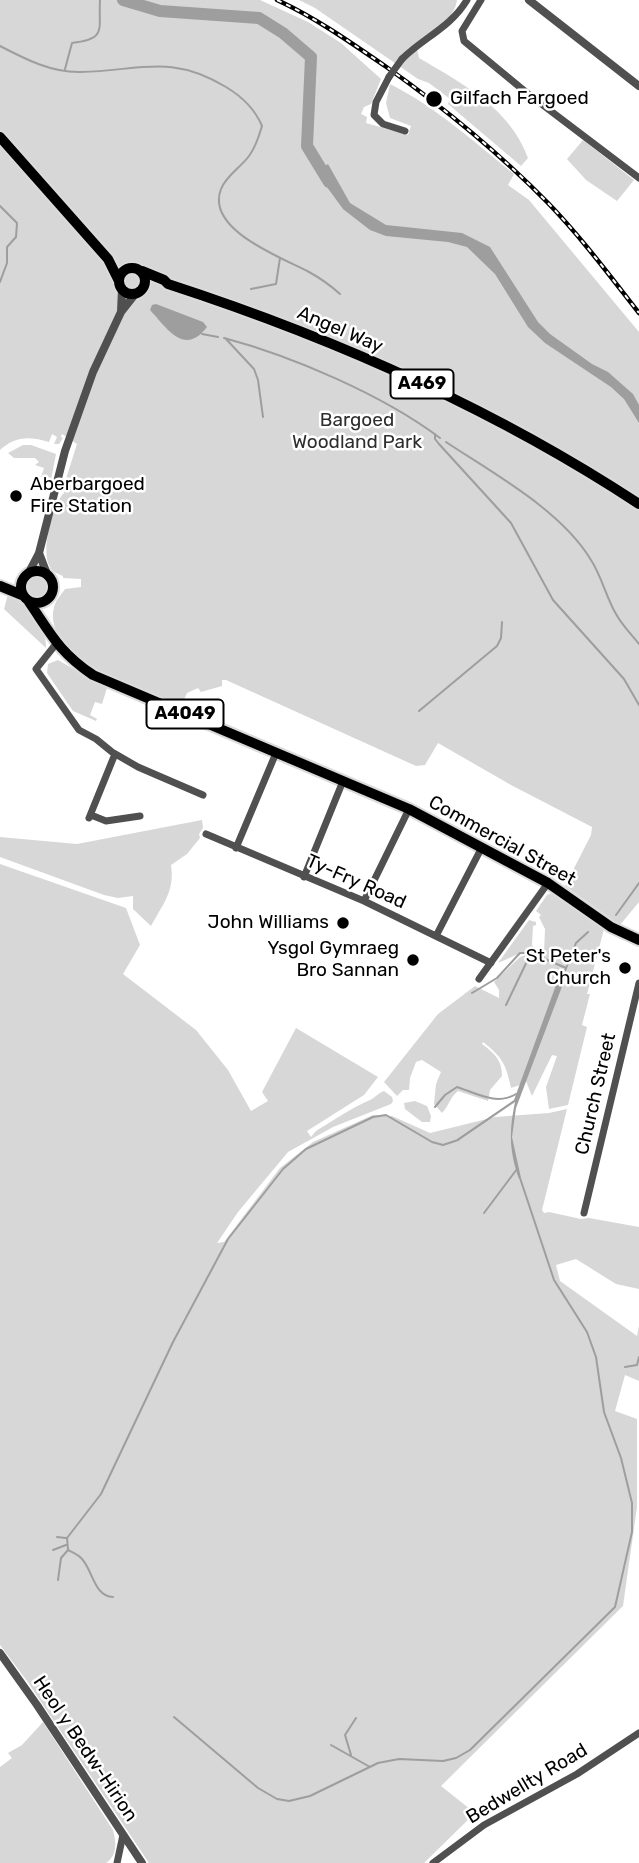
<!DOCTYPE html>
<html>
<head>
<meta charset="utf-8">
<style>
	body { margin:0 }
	canvas { display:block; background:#fff }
</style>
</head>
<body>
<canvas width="639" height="1863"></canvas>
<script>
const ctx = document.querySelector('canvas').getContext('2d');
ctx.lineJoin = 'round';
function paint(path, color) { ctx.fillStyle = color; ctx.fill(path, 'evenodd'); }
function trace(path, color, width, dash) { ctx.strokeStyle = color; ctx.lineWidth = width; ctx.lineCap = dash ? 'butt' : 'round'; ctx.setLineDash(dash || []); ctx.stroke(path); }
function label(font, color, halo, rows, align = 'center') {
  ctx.font = font + ' Rubik,sans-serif'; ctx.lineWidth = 5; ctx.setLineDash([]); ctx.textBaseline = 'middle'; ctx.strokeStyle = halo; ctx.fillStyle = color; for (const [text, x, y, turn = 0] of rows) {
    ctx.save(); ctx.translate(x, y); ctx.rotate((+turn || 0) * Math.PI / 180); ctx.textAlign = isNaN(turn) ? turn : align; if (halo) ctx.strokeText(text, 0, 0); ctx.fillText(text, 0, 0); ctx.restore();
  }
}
paint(new Path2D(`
	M0 0H260L308 22 341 43 381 79 371 104 364 107 361 114 367 117 366 123 408 135 411 126 390 118 386 103 390 84C436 107 474 142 514 174L508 185 529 200 639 332V902L620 925 565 886 591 835 592 827 511 785 438 743 425 765 416 766 226 680H222V686L201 692 198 688 187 693 181 706C146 691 41 659 54 607 56 599 62 594 65 589L81 587V579L63 578V576C58 574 53 572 50 567 40 551 53 503 64 493V485L77 444 62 434 61 437 63 438 59 444H54L57 437 52 434 49 442C30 436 15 436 0 450Z
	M299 0H457C454 21 432 32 416 44L419 58C463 84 510 108 528 158L521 166 448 104 450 99 429 83 418 79 315 8Z
	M583 140 634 180 617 201 586 180 567 159Z
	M23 445H31L56 454 51 480 41 477 44 468 35 465 39 462 35 458H14L8 453Z
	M25 588a12 12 0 1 1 24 0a12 12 0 1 1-24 0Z
	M8 594C27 605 47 625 46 648L4 609Z
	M58 660 107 688 102 704 95 702 90 715 97 719 96 721 73 711 47 673 48 664Z
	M202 820 203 828 199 834 200 838 187 854 171 865C175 891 163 904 151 926L133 909V896L118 898 104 895 0 857V837L77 844Z
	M0 864 126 908 140 945 123 974 196 1030 228 1070 251 1111 268 1101 262 1092 296 1028 378 1077 364 1095 307 1131 311 1137 316 1131C334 1120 351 1108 370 1100 375 1098 378 1093 384 1091L392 1097 393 1101 391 1104 333 1127 288 1152 238 1212 217 1243 224 1242 280 1168 313 1142 373 1115 392 1116 430 1133 495 1117 549 1113 567 1109 542 1210 544 1213 549 1212 581 1219 589 1218 639 1227V1289L616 1284 576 1259 556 1265 560 1281 637 1336 639 1326V1381L625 1375 615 1411 637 1419V1507L623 1606 441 1786 475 1813 424 1863H149L27 1681 0 1645Z
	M552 893 604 929 587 994H590L582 1025 587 1027 568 1105 549 1109 546 1087 557 1056 552 1055 532 1096 526 1081 565 977 560 975 520 1085 511 1088C506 1064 502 1057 483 1042L482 1044C495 1054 502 1060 502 1076L490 1090 488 1101 458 1091C450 1097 449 1106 442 1113L434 1104 436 1084 441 1072 422 1060 416 1062 410 1078 409 1090H403L397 1096 384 1082 438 1014 475 986 499 998V990L494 982 520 957 530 953 516 955 498 963 529 920 536 922V925L533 926 532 945 538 952 544 953 545 929 539 917 541 915 536 911 547 895Z
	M415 1101 427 1106 431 1116 430 1122H422L405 1109 404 1103Z
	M43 1722 113 1830C116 1842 118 1855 106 1863H0V1767L12 1758 8 1753 22 1745Z`), '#d7d7d7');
paint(new Path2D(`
	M328 164 350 203 386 225 462 233 490 247 538 322 550 334 592 364 608 372 633 394 639 405V423L624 399 611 387 545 343 528 327 495 274 467 247 448 242 386 236 370 230 343 209 316 172Z
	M156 304 203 322 207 327C184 357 167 328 150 310L152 305Z
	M560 974 566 976 516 1108 512 1137 521 1178 519 1179C509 1150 509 1132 515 1102L458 1141 457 1139 514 1100Z`), '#9e9e9e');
trace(new Path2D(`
	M0 46C25 59 52 73 81 72 139 71 170 53 226 87 241 96 255 109 262 126 259 136 256 147 249 156 241 167 226 176 221 189 205 230 283 258 309 272 320 278 330 285 340 294
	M65 69 72 43C108 39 98 29 100 0
	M0 206 17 223 16 237 7 247V263L0 282
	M251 289 276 284 280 258
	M202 334 218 337
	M224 338C292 356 383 395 440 438
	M226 339 254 369 258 380 263 417
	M435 434V439L439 444 511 523 553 600 624 679 639 705
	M446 442C494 474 561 510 591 560 602 577 606 597 616 614 622 625 631 634 639 644
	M419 711 497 646 501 638 502 622
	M616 915 639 883
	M563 976 576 943 588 932
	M472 993 497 978 520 953H531L566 968
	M506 1005 531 953
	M435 1107 445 1095 457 1087C476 1093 497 1106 516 1094
	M484 1213 517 1169
	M625 1367 637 1365 639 1357
	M57 1537 66 1538
	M53 1550 66 1545
	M58 1580 61 1558 68 1550
	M113 1597C94 1596 93 1571 82 1559 79 1555 72 1552 68 1550L67 1538 101 1494 173 1342 228 1239 283 1169 306 1149 373 1117 386 1115 432 1142 443 1145 458 1140
	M174 1717 258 1788 277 1799 289 1801 310 1796 378 1763 399 1759 443 1761 456 1758 470 1750 615 1607 632 1532V1503L621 1458 604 1412 596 1357 587 1332 554 1280 520 1178
	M331 1745 370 1767
	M351 1755 345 1735 356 1718`), '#9e9e9e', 2);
trace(new Path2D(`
	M123 0 160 11 259 18 283 33 311 57 307 146 329 182`), '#9e9e9e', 12);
const primary = new Path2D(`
	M0 137 108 259 119 281
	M119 281a13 13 0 1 1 26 0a13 13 0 1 1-26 0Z
	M142 271 164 280 168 284C331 337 496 410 639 504
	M21 587a16 16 0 1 1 32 0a16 16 0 1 1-32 0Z
	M0 586 22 595
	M29 602C51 634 59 652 93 675L409 809 548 883 611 927 639 940`);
trace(primary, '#dbdbdb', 14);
trace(new Path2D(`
	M481 0 462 31 464 41 527 93 639 178
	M402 59C423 38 451 27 467 0
	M389 77 376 102 374 115 383 124 405 131
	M56 644 36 669 79 730 96 739 112 752 138 767 203 795
	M91 815 106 821 140 816
	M89 818 115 754
	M206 834 364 901 491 963
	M236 848 276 753
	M304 877 343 781
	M364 901 409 809
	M436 936 482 847
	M479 979 548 883
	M584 1213 639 983
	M117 1863 123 1835
	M433 1863 484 1825 577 1774 639 1733`), '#505050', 7);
trace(new Path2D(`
	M529 0 639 86
	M121 312 122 289
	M39 553 47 574
	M28 574 39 553 65 451 93 372 121 312 136 293
	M0 1653 37 1705 142 1863`), '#505050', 8);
trace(primary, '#000', 10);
const rail = new Path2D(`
	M277 0C316 18 350 42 385 66 443 107 498 152 548 203 581 237 610 276 639 313`);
trace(rail, '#000', 4.5);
trace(rail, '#fff', 2, [5]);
trace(new Path2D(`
	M389 77 402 59`), '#505050', 7);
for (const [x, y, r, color] of [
	[434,99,9,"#000"],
	[16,496,7,"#000"],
	[343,923,7,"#000"],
	[413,960,7,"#000"],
	[625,968,7,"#000"]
]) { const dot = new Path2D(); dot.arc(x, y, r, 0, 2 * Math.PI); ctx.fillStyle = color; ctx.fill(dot); trace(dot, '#fff', 2.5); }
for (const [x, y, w] of [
	[422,384,63],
	[185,714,77]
]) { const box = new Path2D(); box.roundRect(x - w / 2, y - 14.5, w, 29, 5); ctx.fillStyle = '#fff'; ctx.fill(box); trace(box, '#000', 2); }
label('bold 18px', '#000', null, [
	["A469",422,384],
	["A4049",185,714]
]);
label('19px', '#000', '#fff', [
	["Gilfach Fargoed",450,99,"left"],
	["Aberbargoed",30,485,"left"],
	["Fire Station",30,507,"left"],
	["John Williams",329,923],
	["Ysgol Gymraeg",399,949],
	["Bro Sannan",399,971],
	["St Peter's",611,957],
	["Church",611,979]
], 'right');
label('19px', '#000', '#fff', [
	["Angel Way",340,330,23],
	["Commercial Street",502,841,29],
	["Ty-Fry Road",356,882,24],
	["Church Street",596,1094,-77],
	["Heol y Bedw-Hirion",85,1749,56],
	["Bedwellty Road",527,1784,-31]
]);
label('19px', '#2e2e2e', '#fff', [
	["Bargoed",357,421],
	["Woodland Park",357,443]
]);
</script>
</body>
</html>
